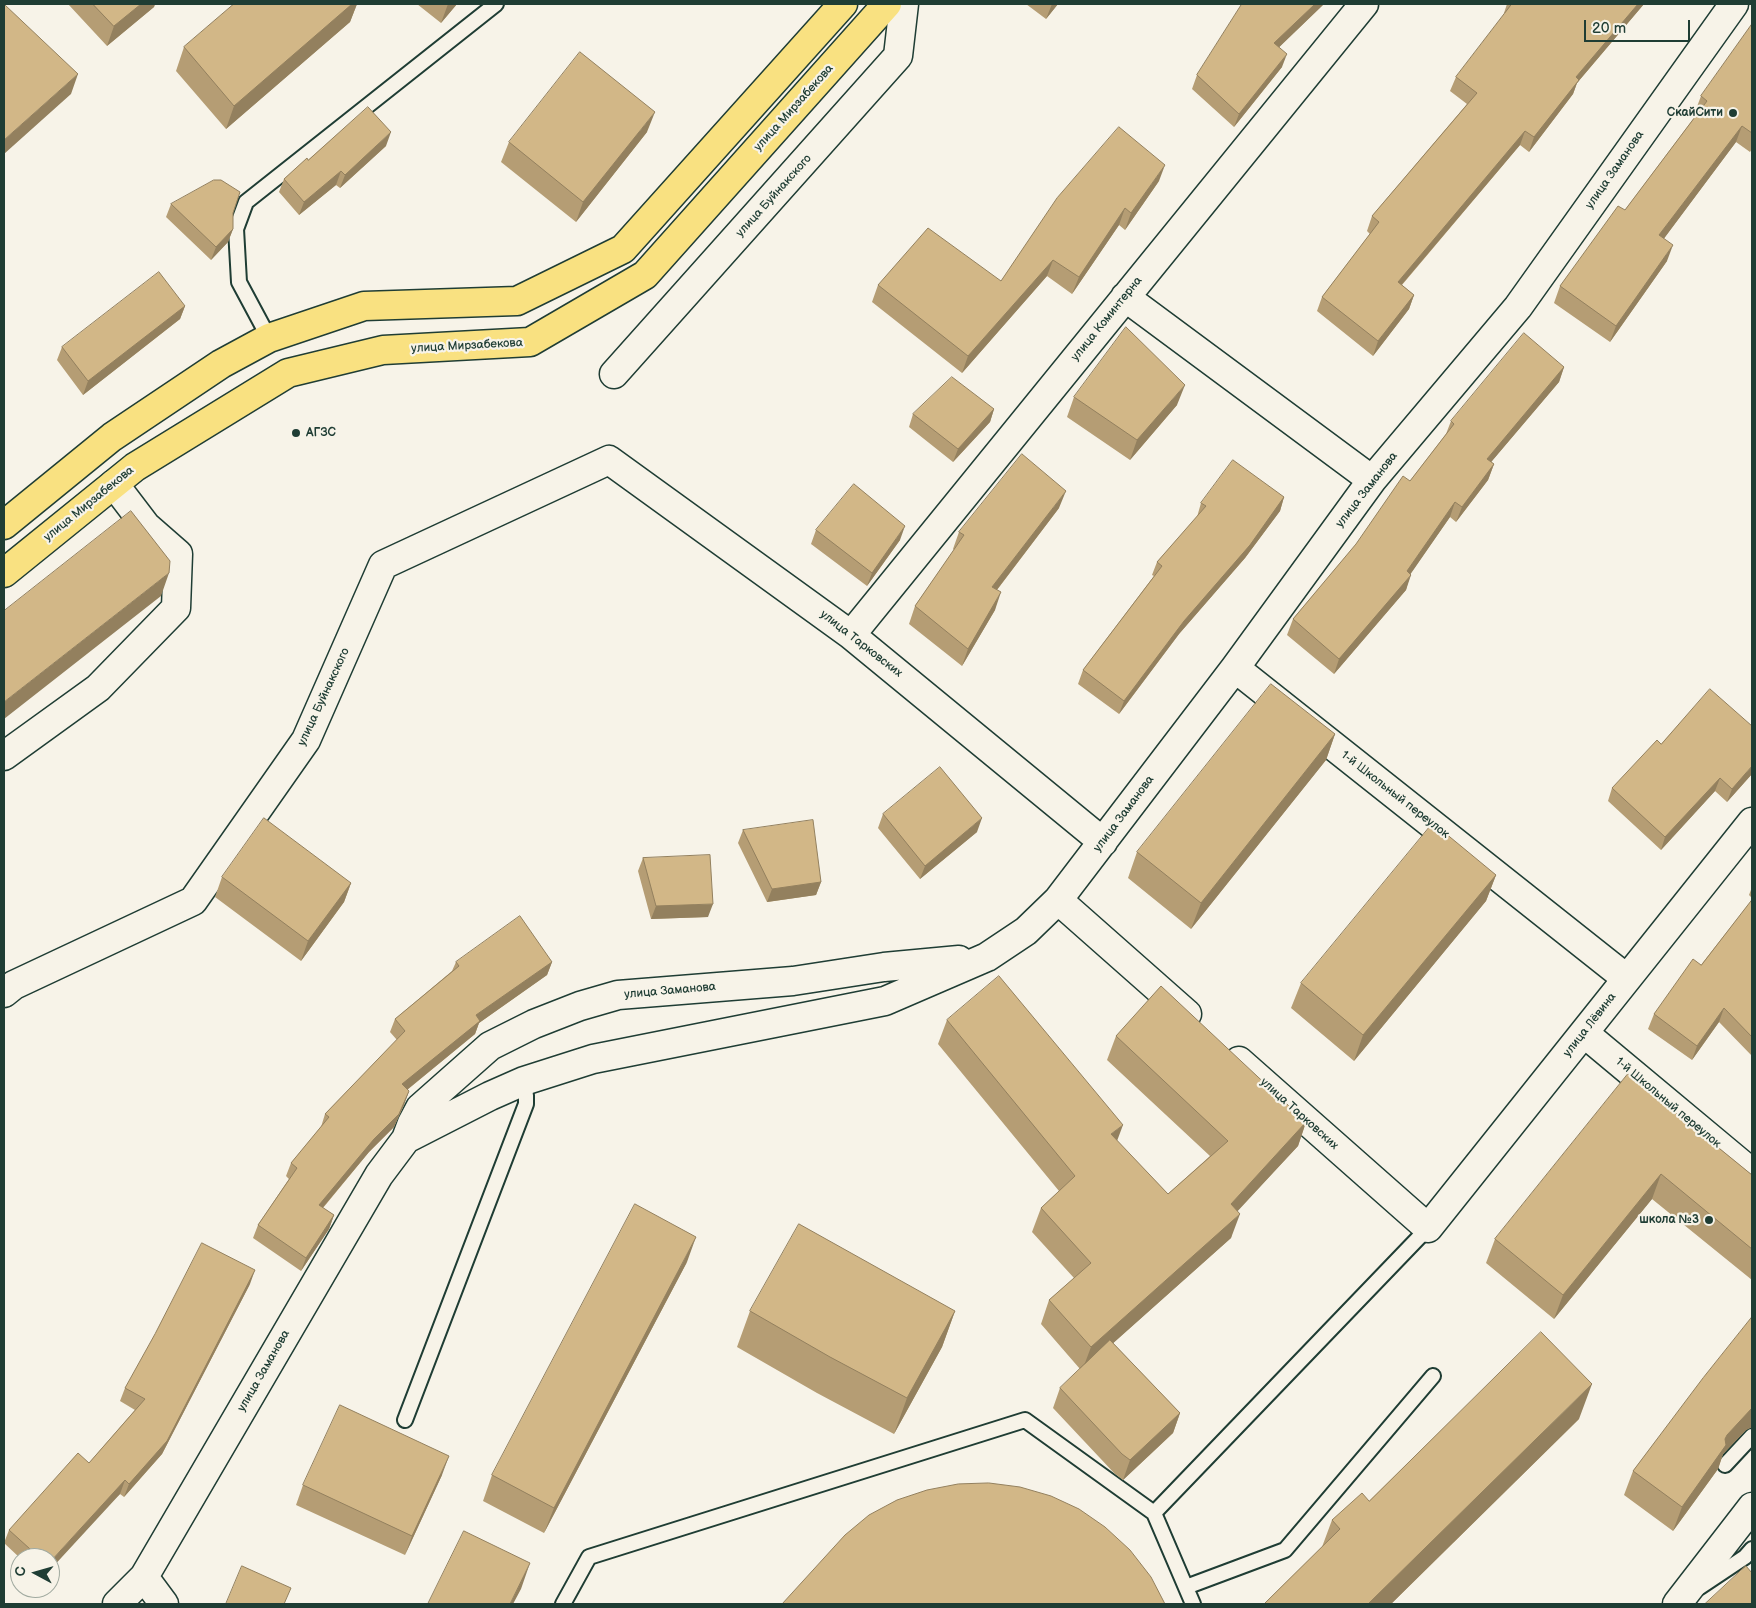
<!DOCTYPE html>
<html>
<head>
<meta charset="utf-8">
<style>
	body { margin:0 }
	#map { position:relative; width:1756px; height:1608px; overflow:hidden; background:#f7f3e8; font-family:"Balsamiq Sans",sans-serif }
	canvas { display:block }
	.frame { position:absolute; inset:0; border:5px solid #1f3d34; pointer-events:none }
	.north { position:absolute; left:10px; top:1548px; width:50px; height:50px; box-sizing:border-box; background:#f7f3e8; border:1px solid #a1aaa0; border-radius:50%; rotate:276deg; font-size:14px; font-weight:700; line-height:20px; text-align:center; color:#1f3d34 }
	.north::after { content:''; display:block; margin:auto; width:18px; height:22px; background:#1f3d34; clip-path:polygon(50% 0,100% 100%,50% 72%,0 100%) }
	.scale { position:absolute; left:1584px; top:20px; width:106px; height:22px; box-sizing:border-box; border:2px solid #1f3d34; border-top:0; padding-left:6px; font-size:15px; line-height:18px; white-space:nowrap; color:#1f3d34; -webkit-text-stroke:4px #f7f3e8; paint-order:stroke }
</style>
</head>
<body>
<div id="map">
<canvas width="1756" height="1608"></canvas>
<div class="frame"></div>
<div class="north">С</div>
<div class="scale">20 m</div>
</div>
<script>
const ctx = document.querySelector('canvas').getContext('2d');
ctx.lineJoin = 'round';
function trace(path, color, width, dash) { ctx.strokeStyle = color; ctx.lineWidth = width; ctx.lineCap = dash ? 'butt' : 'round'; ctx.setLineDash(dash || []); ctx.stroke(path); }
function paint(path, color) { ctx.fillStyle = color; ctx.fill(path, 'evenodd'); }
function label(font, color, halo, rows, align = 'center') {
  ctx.font = font + ' "Balsamiq Sans",sans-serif'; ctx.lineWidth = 4.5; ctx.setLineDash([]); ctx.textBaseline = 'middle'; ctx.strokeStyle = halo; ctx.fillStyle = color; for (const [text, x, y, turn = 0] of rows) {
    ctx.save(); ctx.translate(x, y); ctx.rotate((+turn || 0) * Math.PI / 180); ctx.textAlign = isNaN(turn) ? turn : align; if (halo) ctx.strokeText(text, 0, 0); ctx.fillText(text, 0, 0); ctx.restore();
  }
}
const service = new Path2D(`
	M269 338 239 282 236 229 246 202 496 4
	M405 1420 526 1104V1096L524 1081
	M1725 1465 1752 1436
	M1154 1513 1193 1604
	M1186 1587 1285 1550 1433 1376
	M1700 1587 1745 1557 1752 1549
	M563 1604 589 1557 1025 1420 1154 1513 1428 1228`);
const minor = new Path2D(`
	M1125 297 1372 480
	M614 374 898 56 904 4
	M851 635 1364 4
	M1235 668 1626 978
	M4 756 98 688 176 608 178 554 146 526 114 484
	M1058 900 1187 1014
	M4 993 14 985 193 901 306 740 383 565 609 460 851 635 1103 842
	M1584 1033 1752 1173
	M1239 1061 1428 1228 1752 822
	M406 1139 490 1096 524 1081 593 1059 885 1001 987 957 1026 931 1058 900 1235 668 1372 480 1518 307 1734 4
	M117 1604 144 1577
	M164 1604 144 1577 379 1175 406 1139 412 1123 420 1108 490 1046 534 1024 580 1006 618 995 793 981 884 967 959 960
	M1677 1604 1752 1507`);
const primary = new Path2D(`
	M4 525 112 437 221 364 269 338 364 306 517 301 623 249 843 4
	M4 573 135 467 288 373 383 350 530 342 645 275 887 4`);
trace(service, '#1f3d34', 18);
trace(minor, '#1f3d34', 31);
trace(primary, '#1f3d34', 31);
trace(service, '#f7f3e8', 14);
trace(minor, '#f7f3e8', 28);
trace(primary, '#f9e181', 28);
paint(new Path2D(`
	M68 4H155L154 7 107 46Z
	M234 4H357L350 22 226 129 176 71 184 47Z
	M417 4H457L441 23Z
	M1026 4H1058L1046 19Z
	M1242 4H1324L1279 47 1282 67 1234 127 1192 89 1197 75Z
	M1507 4H1644L1577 83 1573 94 1529 152 1520 145 1402 285 1414 295 1409 309 1373 356 1317 311 1322 297 1370 234 1367 231 1372 216 1467 104 1450 91 1456 77 1505 13H1504Z
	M1752 24V149L1750 152 1736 142 1664 238 1667 261 1610 342 1554 303 1560 286 1625 210 1697 114 1695 112 1701 96Z
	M647 132 576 222 501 162 509 142Z
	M386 146 340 188 336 185 299 215 279 192 284 179 308 160Z
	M1159 181 1125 230 1119 225 1072 294 1047 276 962 373 872 302 878 285 1001 281Z
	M171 204 233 213V229L228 242 211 260 166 217Z
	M185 306 180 319 83 395 57 360 62 347Z
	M1564 367 1559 382 1491 462 1494 464 1488 480 1456 522 1450 517 1410 574 1406 590 1334 674 1287 635 1293 619 1410 481 1446 434 1451 421Z
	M1074 397 1177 405 1130 460 1067 417Z
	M994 409 990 422 953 462 909 427 913 414Z
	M1284 497 1280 511 1245 558 1179 634 1119 714 1078 684 1083 670 1154 576 1152 575 1157 562 1197 517 1201 503Z
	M1059 508 997 590 995 610 962 666 909 624 915 606 954 550 953 549 959 532Z
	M816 530 900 540 867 586 811 544Z
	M1335 734 1326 760 1191 929 1128 878 1137 852Z
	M1661 744 1752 774 1727 802 1715 791 1661 850 1608 801 1612 788Z
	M883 814 977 832 920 879 878 828Z
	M743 830 821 882 816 895 767 902 738 843Z
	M643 858 708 917 651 919 638 871Z
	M1496 875 1486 901 1354 1061 1291 1008 1301 983Z
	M222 877 351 883 344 902 301 961 215 897Z
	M1752 887V898L1749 895Z
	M1752 900V1056L1719 1022 1692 1060 1648 1029 1654 1014 1701 965Z
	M456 962H552L547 975 479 1023 475 1034 407 1090 404 1105 394 1127 369 1152 323 1208 334 1215 329 1229 301 1271 253 1238 258 1225 289 1179 286 1176 291 1163 321 1127 325 1114 397 1040 390 1032 395 1019 452 971Z
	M947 1020 1117 1141 1168 1194 1210 1156 1107 1060 1116 1036 1306 1122 1298 1146 1237 1211 1231 1238 1113 1343 1180 1413 1173 1433 1123 1480 1115 1474 1053 1408 1060 1388 1080 1369 1041 1324 1049 1300 1074 1278 1032 1232 1041 1208 1059 1191 938 1044Z
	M1628 1074 1752 1175V1280L1652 1199 1554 1319 1486 1263 1495 1239Z
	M687 1262 544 1533 483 1501 492 1475Z
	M250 1284 162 1454 124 1497 120 1494 50 1558H20L4 1543 9 1530 89 1463 135 1410 120 1401 125 1388Z
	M750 1311H955L942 1347 894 1434 817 1393 737 1347Z
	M1752 1317V1427L1746 1430 1723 1454 1718 1469 1673 1531 1624 1495 1633 1471Z
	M1579 1419 1391 1604H1264L1322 1547 1332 1520 1369 1501Z
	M442 1475 405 1555 296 1505 303 1485Z`), '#b59d74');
paint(new Path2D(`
	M141 4H155L154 7 107 46 114 26Z
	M352 4H357L350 22 226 129 234 106Z
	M448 4H457L441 23Z
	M1052 4H1058L1046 19Z
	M1315 4H1324L1269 57 1274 43Z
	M1638 4H1644L1577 83 1573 94 1529 152 1534 137 1576 77Z
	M1287 54 1282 67 1234 127 1239 114Z
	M78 74 71 94 4 154V140Z
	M655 112 647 132 576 222 583 202Z
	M1742 126 1736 142 1654 252 1659 235Z
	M1525 131 1520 145 1392 296 1398 282Z
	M391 132 386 146 340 188 345 175Z
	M1165 165 1159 181 1125 230 1131 213Z
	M341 171 336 185 299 215 304 202Z
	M1125 208 1119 225 1072 294 1079 277Z
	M233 229 228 242 211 260 216 247Z
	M1673 245 1667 261 1610 342 1616 326Z
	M1053 260 1047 276 962 373 968 356Z
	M1414 295 1409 309 1373 356 1378 341Z
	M185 306 180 319 83 395 88 381Z
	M1564 367 1559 382 1481 474 1487 459Z
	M1185 385 1177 405 1130 460 1137 440Z
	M994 409 990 422 953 462 958 449Z
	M1494 464 1488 480 1456 522 1462 507Z
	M1066 491 1059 508 986 604 992 587Z
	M1284 497 1280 511 1245 558 1179 634 1119 714 1124 701 1184 621Z
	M1455 502 1450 517 1403 585 1411 575 1406 590 1334 674 1339 659 1407 571Z
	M905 526 900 540 867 586 872 573Z
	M169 573 161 596 4 719V702Z
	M1001 592 995 610 962 666 968 649Z
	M1335 734 1326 760 1191 929 1201 903Z
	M1752 766V774L1727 802 1732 789Z
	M1720 778 1715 791 1661 850 1665 837Z
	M982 818 977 832 920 879 925 866Z
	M1496 875 1486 901 1354 1061 1363 1035Z
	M821 882 816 895 767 902 772 889Z
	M351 883 344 902 301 961 308 941Z
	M713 904 708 917 651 919 656 906Z
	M552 962 547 975 479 1023 475 1034 397 1098 402 1084 476 1015Z
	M1724 1008 1719 1022 1692 1060 1697 1046Z
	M409 1091 404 1105 394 1127 369 1152 314 1218 319 1205Z
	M1306 1122 1298 1146 1222 1228 1231 1204Z
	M1123 1125 1114 1149 1111 1134Z
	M1661 1174 1652 1199 1554 1319 1563 1295Z
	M1240 1214 1231 1238 1082 1371 1091 1347Z
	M334 1215 329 1229 301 1271 306 1258Z
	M696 1237 687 1262 544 1533 554 1508Z
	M255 1270 250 1284 162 1454 124 1497 129 1484Z
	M955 1311 942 1347 894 1434 907 1398Z
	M1592 1384 1579 1419 1391 1604H1368Z
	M1752 1408V1427L1746 1430 1723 1454 1718 1469 1673 1531 1682 1507 1727 1435Z
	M1180 1413 1173 1433 1123 1480 1130 1460Z
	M449 1456 442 1475 405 1555 412 1536Z
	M125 1480 120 1494 50 1570V1562Z
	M530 1563 521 1589 513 1604H510Z`), '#93805e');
const building = new Path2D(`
	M93 4H141L114 26Z
	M234 4H352L234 106 184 47Z
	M1242 4H1315L1274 43 1287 54 1239 114 1197 75Z
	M1512 4H1638L1576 77 1579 80 1534 137 1525 131 1398 282 1414 295 1378 341 1322 297 1379 222 1372 216 1477 93 1456 77Z
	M5 5 78 74 4 140V6Z
	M1752 24V133L1742 126 1659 235 1673 245 1616 326 1560 286 1618 206 1625 210 1707 101 1701 96Z
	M580 52 655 112 583 202 509 142Z
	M368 107 391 132 345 175 341 171 304 202 284 179 307 158 308 160Z
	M1119 127 1165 165 1131 213 1125 208 1079 277 1053 260 968 356 878 285 928 228 1001 281 1057 198Z
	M214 180H221L240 192 233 213V229L216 247 171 204Z
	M159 272 185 306 88 381 62 347Z
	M1126 327 1185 385 1137 440 1074 397Z
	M1524 333 1564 367 1487 459 1494 464 1462 507 1455 502 1407 571 1411 575 1339 659 1293 619 1356 544 1403 476 1410 481 1454 424 1451 421Z
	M952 377 994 409 958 449 913 414Z
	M1022 454 1066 491 992 587 1001 592 968 649 915 606 964 535 959 532Z
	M1233 460 1284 497 1250 545 1184 621 1124 701 1083 670 1162 566 1157 562 1206 506 1201 503Z
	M854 484 905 526 872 573 816 530Z
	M131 511 170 561 169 573 4 702V611Z
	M1271 684 1335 734 1201 903 1137 852Z
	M1710 689 1752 726V766L1732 789 1720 778 1665 837 1612 788 1657 740 1661 744Z
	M940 767 982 818 925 866 883 814Z
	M264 818 351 883 308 941 222 877Z
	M813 820 821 882 772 889 743 830Z
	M1433 823 1496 875 1363 1035 1301 983Z
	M710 855 713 904 656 906 643 858Z
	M1752 900V1037L1724 1008 1697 1046 1654 1014 1693 959 1701 965Z
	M520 916 552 962 476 1015 480 1021 402 1084 409 1091 399 1114 374 1139 319 1205 334 1215 306 1258 258 1225 297 1168 291 1163 329 1117 325 1114 405 1031 395 1019 459 966 456 962Z
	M999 976 1123 1125 1111 1134 1168 1194 1228 1141 1116 1036 1161 986 1306 1122 1231 1204 1240 1214 1091 1347 1049 1300 1091 1263 1041 1208 1075 1176 947 1020Z
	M1628 1074 1752 1175V1249L1661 1174 1563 1295 1495 1239Z
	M635 1204 696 1237 554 1508 492 1475Z
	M799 1224 955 1311 907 1398 830 1357 750 1311Z
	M202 1243 255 1270 167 1441 129 1484 125 1480 50 1562V1558H40L9 1530 78 1453 89 1463 145 1399 125 1388 155 1334Z
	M1752 1317V1408L1727 1435 1725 1439 1726 1445 1682 1507 1633 1471 1703 1378Z
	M1541 1332 1592 1384 1368 1604H1264L1340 1529 1332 1520 1362 1493 1369 1501Z
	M1110 1340 1180 1413 1130 1460 1122 1454 1060 1388Z
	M340 1405 449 1456 412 1536 303 1485Z
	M989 1483 1020 1487 1051 1496 1079 1509 1105 1527 1130 1550 1151 1577 1165 1604H782L845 1535 869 1515 897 1500 927 1490 958 1484Z
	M464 1531 530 1563 510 1604H428Z
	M242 1566 291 1588 284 1604H226Z
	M1746 1566 1752 1573V1604H1705Z`);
paint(building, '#d2b787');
trace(building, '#93805e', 1);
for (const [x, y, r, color] of [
	[1733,113,5,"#1f3d34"],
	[296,433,5,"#1f3d34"],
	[1709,1220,5,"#1f3d34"]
]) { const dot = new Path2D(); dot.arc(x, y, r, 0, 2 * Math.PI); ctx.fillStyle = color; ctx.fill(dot); trace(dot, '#f7f3e8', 2); }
label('12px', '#1f3d34', '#f7f3e8', [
	["улица Мирзабекова",794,108,-48],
	["улица Заманова",1615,170,-55],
	["улица Буйнакского",774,196,-48],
	["улица Коминтерна",1107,319,-51],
	["улица Мирзабекова",467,346,-3],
	["улица Заманова",1367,490,-52],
	["улица Мирзабекова",89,504,-39],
	["улица Тарковских",861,644,38],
	["улица Буйнакского",324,697,-65],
	["1-й Школьный переулок",1395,795,38],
	["улица Заманова",1124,814,-53],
	["улица Заманова",670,991,-5],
	["улица Лёвина",1590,1025,-52],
	["1-й Школьный переулок",1668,1103,40],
	["улица Тарковских",1299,1114,42],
	["улица Заманова",264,1371,-60]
]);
label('bold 12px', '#1f3d34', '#f7f3e8', [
	["СкайСити",1723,113],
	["АГЗС",306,433,"left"],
	["школа №3",1699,1220]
], 'right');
</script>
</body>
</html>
